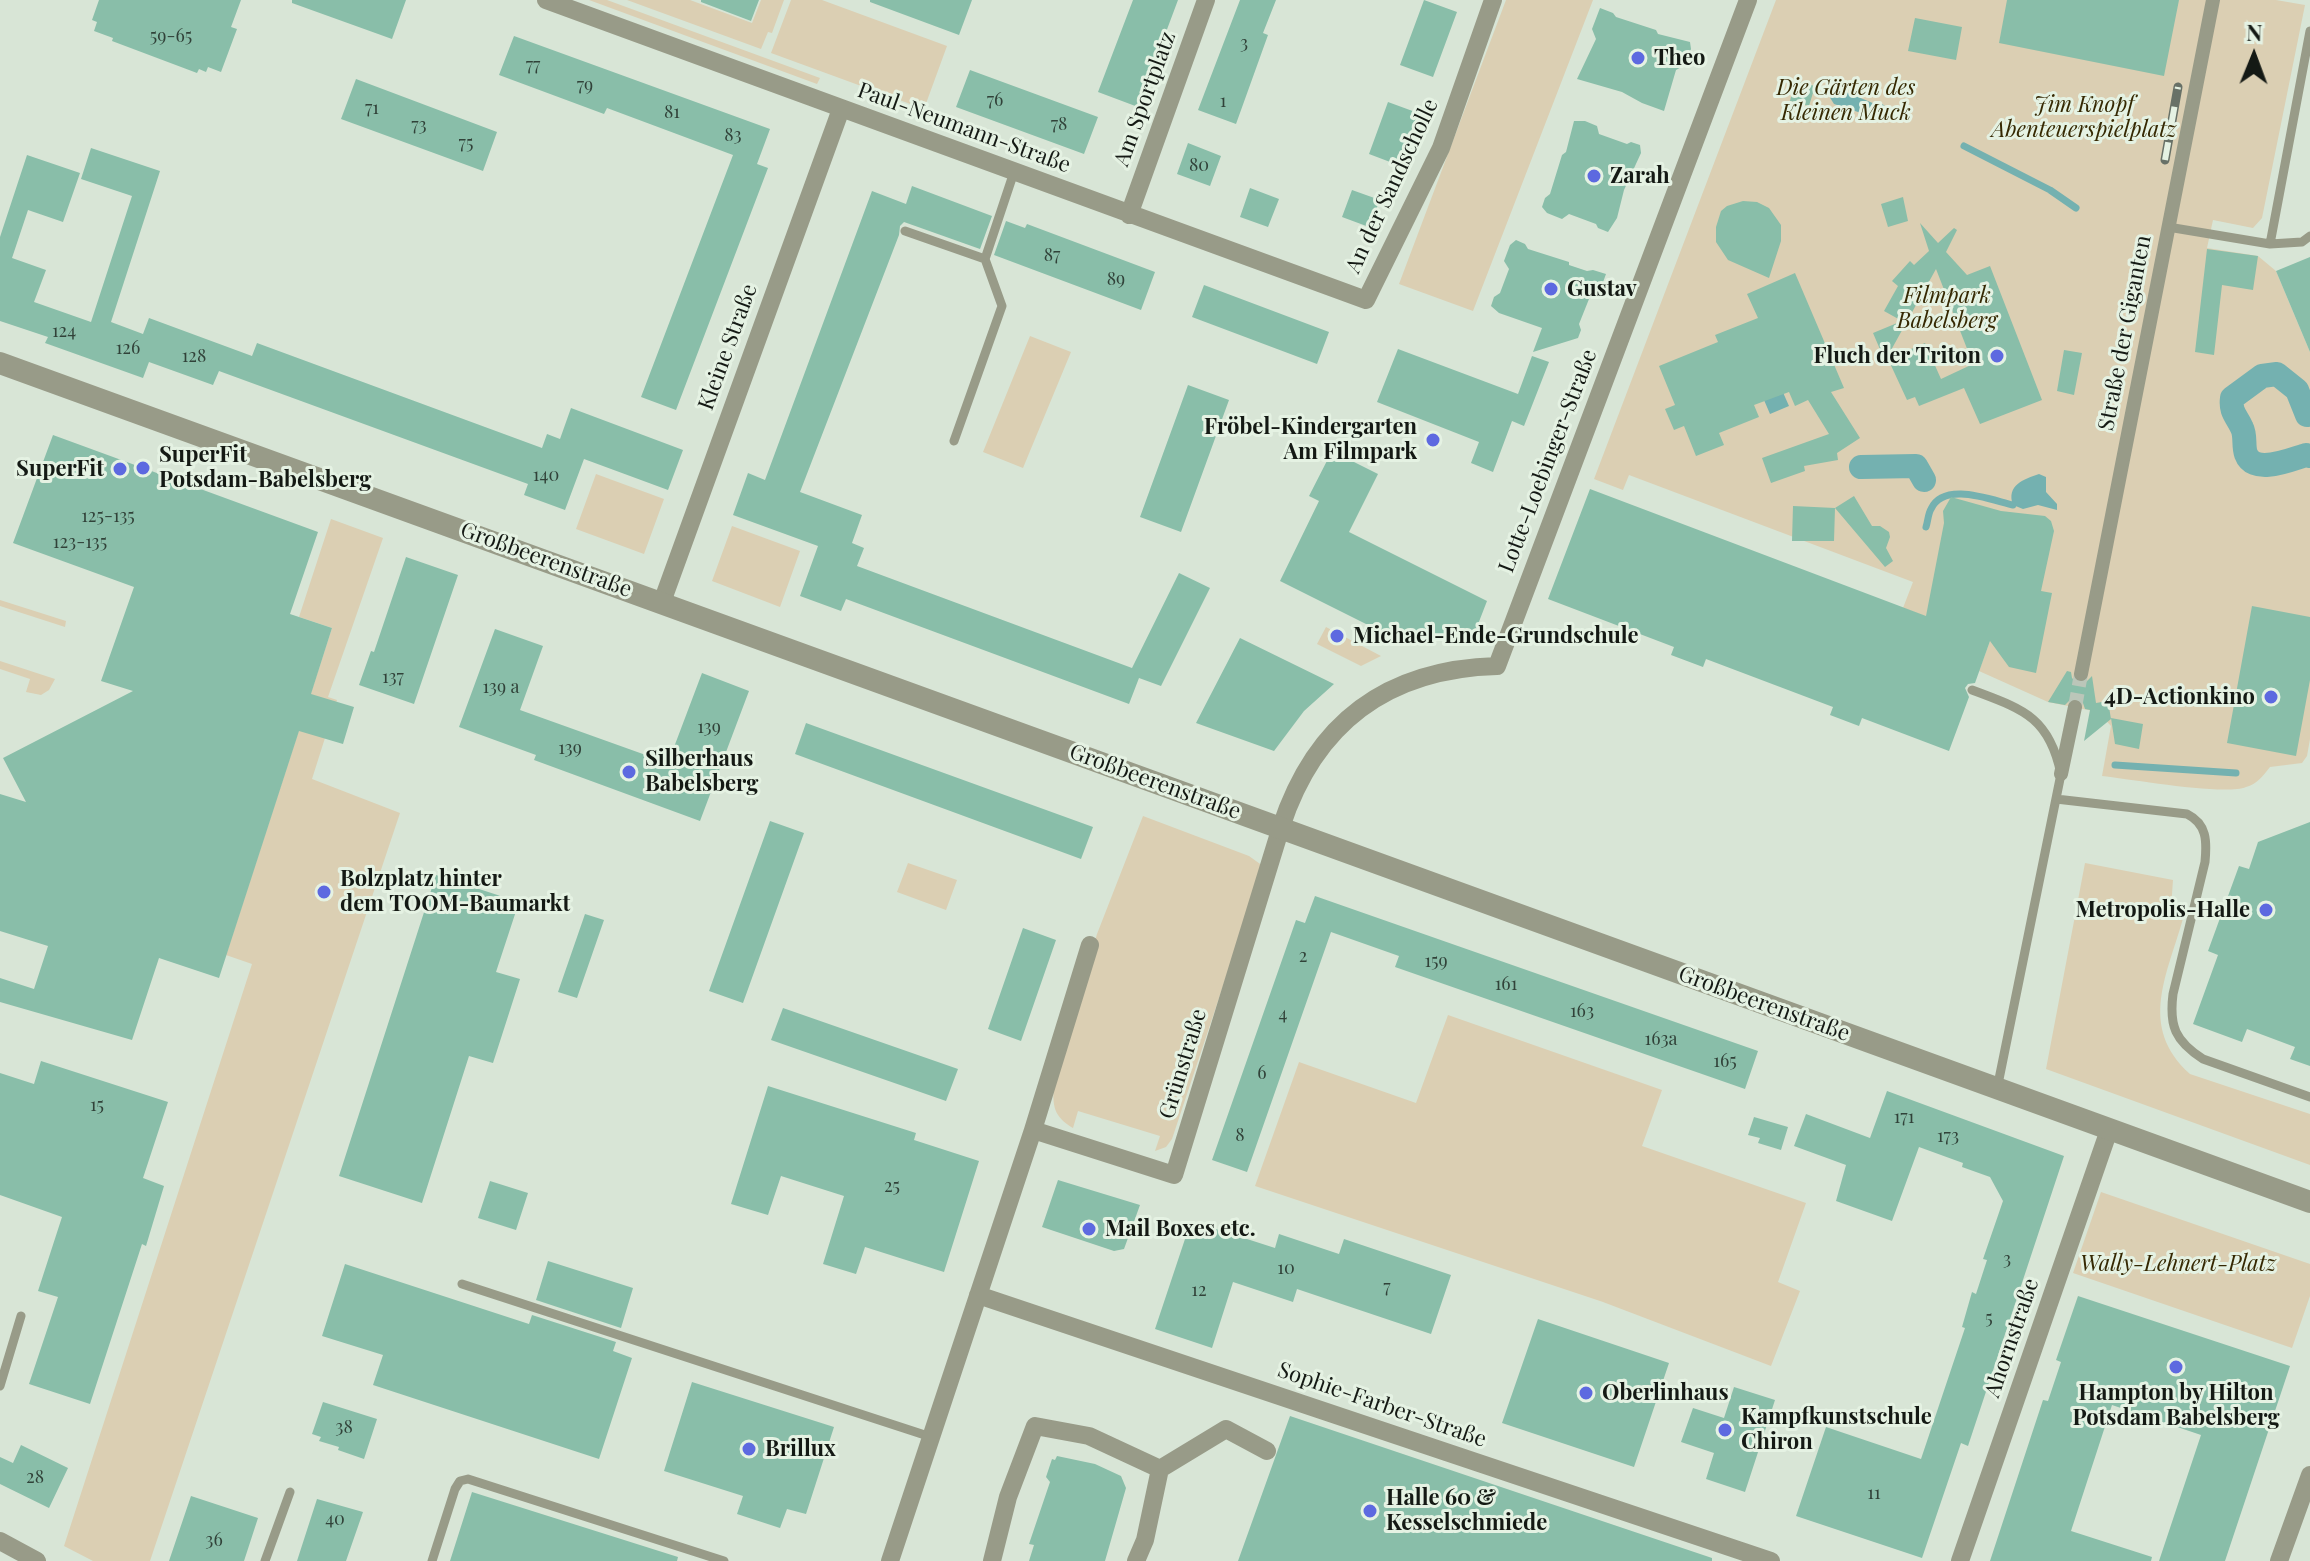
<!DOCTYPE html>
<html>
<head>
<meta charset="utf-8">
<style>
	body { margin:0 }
	#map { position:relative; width:2310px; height:1561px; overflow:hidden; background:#d8e5d6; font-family:"Playfair Display",serif }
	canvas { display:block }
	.north { position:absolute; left:2214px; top:16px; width:80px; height:80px; -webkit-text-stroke:6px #e5f2e3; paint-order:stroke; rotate:1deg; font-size:22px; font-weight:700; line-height:32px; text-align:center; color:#141914 }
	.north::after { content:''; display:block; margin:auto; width:28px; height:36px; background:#141914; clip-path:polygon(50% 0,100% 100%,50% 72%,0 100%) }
</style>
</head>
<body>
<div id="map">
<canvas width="2310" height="1561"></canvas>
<div class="north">N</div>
</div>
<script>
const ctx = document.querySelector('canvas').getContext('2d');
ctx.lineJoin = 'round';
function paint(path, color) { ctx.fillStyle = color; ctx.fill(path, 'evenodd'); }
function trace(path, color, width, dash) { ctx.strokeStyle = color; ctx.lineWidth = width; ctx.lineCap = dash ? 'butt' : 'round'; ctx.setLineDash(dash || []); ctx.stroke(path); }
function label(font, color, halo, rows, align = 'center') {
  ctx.font = font + ' "Playfair Display",serif'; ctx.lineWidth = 6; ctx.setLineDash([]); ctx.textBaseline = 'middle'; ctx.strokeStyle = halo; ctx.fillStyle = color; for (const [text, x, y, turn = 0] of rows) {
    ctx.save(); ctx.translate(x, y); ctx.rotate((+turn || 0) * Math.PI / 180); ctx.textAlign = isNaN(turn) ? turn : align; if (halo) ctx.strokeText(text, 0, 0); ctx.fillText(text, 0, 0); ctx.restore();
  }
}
paint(new Path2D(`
	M589 0H607L820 78 817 84Z
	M627 0H690L752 23 761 0H784L772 33 768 32 761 49Z
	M791 0H822L947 46 924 109 771 53Z
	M1506 0H1593L1473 311 1399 284Z
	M1776 0H2276L2305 5 2262 218 2253 228 2213 220 2207 248 2258 256 2276 271 2310 352V739L2307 756 2302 763 2270 767C2263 776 2257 784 2246 787 2224 796 2131 779 2102 776L2111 726 2098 712 2048 702 1979 671 1990 641 1903 608 1913 582 1629 475 1623 490 1594 479Z
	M1030 336 1071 352 1023 468 983 452Z
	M596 474 664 499 644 554 576 529Z
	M331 519 383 538 328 697 337 700 312 779 400 813 150 1561H93L64 1546 252 964 226 955 332 628 299 617Z
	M732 526 800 551 780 607 712 581Z
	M0 600 66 621 65 627 0 606Z
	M1326 627 1381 656 1361 666 1317 644Z
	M0 661 55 679 49 690 41 695 26 692 30 679 0 669Z
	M1143 816 1249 856 1263 866 1172 1139 1166 1147 1155 1151 1160 1136 1078 1111 1073 1128C1054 1117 1052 1106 1054 1084L1097 934Z
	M908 863 957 880 946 910 897 892Z
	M2085 863 2173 880 2171 908 2184 915C2168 974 2137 1026 2190 1074L2310 1114V1165L2046 1069Z
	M1448 1015 1662 1090 1642 1146 1806 1203 1778 1282 1800 1291 1771 1366 1603 1302 1255 1186 1299 1062 1416 1103Z
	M2101 1192 2310 1264V1296L2292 1348 2073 1273Z`), '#dbcfb3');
paint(new Path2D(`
	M1839 89 1875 104 1881 103 1886 107 1885 115 1879 119 1834 104 1829 96 1833 90Z
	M1755 329 1789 406 1770 414 1737 337Z
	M2039 474 2046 477V492L2057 504V510L2038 505 2023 509 2013 505C2006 485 2024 479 2039 474Z`), '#74b1b0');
trace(new Path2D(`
	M1964 146 2050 190 2076 208
	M1926 527C1928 521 1928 514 1931 509 1944 481 1991 500 2013 505
	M2115 765 2236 773`), '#74b1b0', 7);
trace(new Path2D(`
	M2307 415 2297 390 2277 374 2262 376 2232 398C2230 413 2237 416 2242 428 2246 436 2243 446 2246 454 2254 476 2292 459 2306 455L2310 456
	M1861 467 1916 466 1924 480`), '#74b1b0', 24);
paint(new Path2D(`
	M99 0H241L231 27 237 29 221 72 208 67 206 72 199 69 197 73 112 41 113 38 94 31 97 22 92 20Z
	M292 0H406L392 39 292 3Z
	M701 0H759L751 21 701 2Z
	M870 0H972L959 35 870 2Z
	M1133 0H1178L1138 107 1098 92Z
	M1240 0H1276L1263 33 1268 35 1236 124 1198 110Z
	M1424 0 1457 12 1433 77 1400 65Z
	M2007 0H2179L2164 76 1999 43Z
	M1600 8 1613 13 1616 17 1656 30 1658 34 1690 42 1691 49 1685 65 1676 70 1664 111 1642 103 1622 92 1577 79 1596 39 1592 29Z
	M1915 18 1962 27 1956 60 1908 51Z
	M514 36 770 129 757 164 768 168 676 410 641 397 733 155 607 108 604 114 499 75Z
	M970 70 1098 117 1084 154 956 107Z
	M356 79 497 132 483 171 341 119Z
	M1795 81 1815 86 1809 106 1790 101Z
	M1388 102 1418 113 1398 165 1369 154Z
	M1574 121H1585L1597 126 1599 134 1627 144 1631 142 1640 145 1641 153 1624 190 1617 218 1608 232 1598 228 1596 224 1569 214 1562 219 1547 213 1542 207 1545 198 1550 194 1562 155 1566 152Z
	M1188 143 1221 156 1210 186 1177 174Z
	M91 148 160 171 111 322 143 334 149 318 252 356 257 343 542 448 547 434 560 439 571 408 683 450 668 490 584 459 565 510 524 495 528 484 219 371 213 385 149 362 143 378 45 343 48 337 0 321V237L27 155 80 173 63 222 28 210 12 258 46 270 34 302 91 322 132 196 81 179Z
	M912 186 992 216 980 249 904 222 900 226 899 235 800 492 862 515 852 543 864 548 857 566 1132 668 1179 573 1210 588 1161 686 1139 678 1129 704 846 599 841 611 800 596 818 546 733 515 748 473 765 480 872 191 906 204Z
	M1250 188 1279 199 1268 227 1240 217Z
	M1352 190 1380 200 1369 227 1342 217Z
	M1903 197 1908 221 1888 227 1881 204Z
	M1743 201 1757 202 1769 208 1781 225V241L1769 278 1728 260 1716 242V227L1721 211 1727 206Z
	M1006 221 1025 228 1027 224 1155 272 1141 310 994 255Z
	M1920 223 1938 243 1954 228 1957 230 1946 252 1967 275 1990 266 2042 400 1980 424 1964 388 1919 406 1915 397 1907 400 1888 359 1925 343 1941 379 1973 364 1936 269 1885 361 1873 333 1902 321 1884 311 1898 286 1892 281 1910 261 1914 265 1929 251Z
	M1516 240 1525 244 1528 249 1569 262V265L1587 271 1593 270 1606 274 1598 296 1589 299 1579 324 1581 330 1578 338 1533 352 1542 328 1499 313 1491 306 1494 297 1500 293 1509 269 1504 261 1510 245Z
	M2207 249 2258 256 2253 290 2222 285 2214 355 2195 352Z
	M2310 257V352L2276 271Z
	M1795 273 1844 388 1831 392 1860 438 1837 453 1838 460 1804 466 1805 471 1771 483 1762 458 1829 434 1808 400 1795 406 1789 392 1754 405 1759 417 1719 433 1724 445 1696 456 1684 426 1674 430 1665 409 1675 405 1659 366 1718 342 1715 335 1758 318 1747 294Z
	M1204 285 1329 332 1317 364 1192 317Z
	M1398 349 1518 394 1532 356 1549 362 1524 426 1512 421 1493 472 1471 463 1479 442 1377 402Z
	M2064 350 2082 353 2074 395 2057 391Z
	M1188 385 1229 400 1181 532 1140 517Z
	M53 435 318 532 290 614 332 628 311 694 354 707 343 744 299 731 219 978 159 958 132 1040 0 1002V978L34 989 48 946 0 931V794L26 802 3 758 133 691 101 681 134 587 13 543Z
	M1332 451 1378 474 1349 532 1487 601 1475 632 1445 635 1408 645 1280 581 1319 501 1309 496Z
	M1590 489 1926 616 1944 523 1943 511 1951 497 2001 511 2045 516 2051 521 2054 531 2041 591 2052 593 2036 673 2009 667 1990 641 1975 683 1968 684 1965 688 1969 697 1949 751 1862 718 1859 726 1830 715 1833 707 1706 659 1703 667 1671 655 1674 647 1548 599Z
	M1854 496 1872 526H1880L1889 532 1890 537 1886 548 1893 561 1885 567 1835 508 1834 541H1792L1793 506 1835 508Z
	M406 557 458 575 414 704 359 685 371 651 374 652Z
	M2252 606 2310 617V680L2296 756 2227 743Z
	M495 629 543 646 520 710 668 763 702 673 749 691 700 821 534 760 536 755 459 727Z
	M1240 638 1334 684 1304 711 1274 751 1196 723Z
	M2067 671 2071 672 2072 678 2078 684 2085 683 2092 676 2096 703 2108 701 2111 719 2084 741 2090 710 2085 709 2082 700 2073 697 2065 705 2048 702Z
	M2111 718 2143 724 2139 749 2115 744Z
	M806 723 1093 827 1081 859 795 754Z
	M770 821 804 833 743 1003 709 991Z
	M2310 822V1066L2290 1059 2295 1047 2247 1029 2242 1042 2193 1024 2218 955 2208 951 2239 866 2249 869 2258 842Z
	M436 875 519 902 496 972 520 979 493 1063 469 1056 422 1203 339 1176Z
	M1315 896 1758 1051 1745 1089 1395 967 1399 956 1331 932 1247 1172 1212 1160 1296 920 1305 923Z
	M585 914 604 920 577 998 558 992Z
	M1023 928 1056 940 1021 1041 988 1029Z
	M783 1008 958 1069 946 1101 771 1040Z
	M41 1061 168 1102 143 1178 164 1186 146 1246 142 1244 90 1404 29 1384 58 1297 38 1291 62 1217 0 1195V1073L34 1084Z
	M768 1086 916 1133 914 1140 979 1161 944 1272 865 1247 856 1274 823 1264 844 1196 781 1176 768 1215 731 1204Z
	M1887 1091 2064 1156 1968 1446 1961 1443 1922 1558 1796 1516 1826 1427 1921 1459 1965 1328 1962 1327 1972 1292 1976 1294 1987 1260 1983 1259 2003 1201 1990 1177 1962 1167 1963 1163 1919 1147 1892 1221 1836 1201 1846 1165 1794 1146 1806 1114 1870 1138Z
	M1754 1117 1788 1127 1781 1150 1758 1143 1760 1138 1748 1135Z
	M1058 1180 1140 1205 1124 1249 1114 1251 1042 1227Z
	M490 1181 528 1193 516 1230 478 1218Z
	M1191 1221 1275 1248 1279 1234 1339 1254 1344 1239 1451 1275 1431 1334 1297 1289 1293 1302 1233 1282 1212 1348 1155 1329Z
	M548 1261 633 1288 621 1328 536 1300Z
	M345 1264 529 1324 532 1315 616 1342 613 1351 632 1358 599 1459 373 1385 383 1355 322 1336Z
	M2078 1296 2290 1366 2225 1561H2159L2201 1435 2112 1405 2071 1531 2152 1557 2151 1561H1990L2043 1400 2048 1401 2061 1362 2056 1360Z
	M1538 1319 1669 1363 1634 1467 1502 1423Z
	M692 1382 834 1427 806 1514 787 1509 780 1528 737 1514 743 1496 664 1471Z
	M1734 1387 1775 1400 1745 1492 1706 1479 1714 1453 1681 1442 1693 1408 1724 1418Z
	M323 1402 377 1419 364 1459 338 1450 339 1447 319 1441 321 1437 312 1434Z
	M1290 1416 1712 1558V1561H1238Z
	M21 1445 68 1468 49 1508 0 1484V1457L13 1463Z
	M1057 1456 1095 1464 1121 1476 1126 1488 1105 1561H1029L1034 1545 1029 1544 1050 1482 1046 1477 1052 1459 1055 1460Z
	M472 1492 678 1557 677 1561H450Z
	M191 1496 258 1518 244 1561H169Z
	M317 1499 363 1512 346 1561H297Z`), '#89bea9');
trace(new Path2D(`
	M2075 707 2081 674`), '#bbc6b9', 14, [14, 7]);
trace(new Path2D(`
	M2310 31 2270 244 2302 242 2310 236
	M2168 227 2270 244
	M905 231 985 259 1014 172
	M954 441 1002 306 985 259
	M1972 690C2022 709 2049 716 2061 774L1997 1089
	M2056 799 2187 814C2207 824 2207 841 2205 862L2173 994C2169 1026 2175 1041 2203 1059L2310 1097
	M462 1284 931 1437
	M0 1386 21 1316
	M265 1561 290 1492
	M432 1561 455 1489 460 1481 468 1479 724 1561`), '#989b88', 9);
trace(new Path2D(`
	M2081 674 2213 0
	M2061 774 2075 707`), '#989b88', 14);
trace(new Path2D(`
	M546 0 1366 300 1441 148 1493 0
	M1129 215 1206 0
	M662 602 841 109
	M1033 1130 1174 1175 1281 827C1315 723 1387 669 1497 666L1748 0
	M978 1295 1771 1561
	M0 1541 37 1561
	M890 1561 1033 1130 1090 945
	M992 1561 1008 1497 1035 1426 1089 1436 1160 1469
	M1136 1561 1145 1540 1160 1469 1226 1429 1267 1451
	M1960 1561 2109 1130
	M2279 1561 2310 1475`), '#989b88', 18);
trace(new Path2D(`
	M0 363 2310 1202`), '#989b88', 22);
const rail = new Path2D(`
	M2165 160 2178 87`);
trace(rail, '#687167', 9);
trace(rail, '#e5f2e3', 6, [18]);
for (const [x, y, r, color] of [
	[1638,58,8,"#5d69e0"],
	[1594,176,8,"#5d69e0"],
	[1551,289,8,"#5d69e0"],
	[1997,356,8,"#5d69e0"],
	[1433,440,8,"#5d69e0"],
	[143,468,8,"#5d69e0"],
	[120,469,8,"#5d69e0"],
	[1337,636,8,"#5d69e0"],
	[2271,697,8,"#5d69e0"],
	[629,772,8,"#5d69e0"],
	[324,892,8,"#5d69e0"],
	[2266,910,8,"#5d69e0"],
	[1089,1229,8,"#5d69e0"],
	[2176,1367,8,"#5d69e0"],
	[1586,1393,8,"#5d69e0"],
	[1725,1430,8,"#5d69e0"],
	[749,1449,8,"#5d69e0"],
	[1370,1511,8,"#5d69e0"]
]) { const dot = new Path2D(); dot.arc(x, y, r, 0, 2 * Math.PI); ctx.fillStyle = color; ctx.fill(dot); trace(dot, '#e5f2e3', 3); }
label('18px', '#314239', null, [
	["59-65",171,36],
	["3",1244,43],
	["77",533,65],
	["79",585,85],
	["76",995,100],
	["1",1223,101],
	["71",372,108],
	["81",672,112],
	["78",1059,124],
	["73",419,125],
	["83",733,135],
	["75",466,143],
	["80",1199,165],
	["87",1052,255],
	["89",1116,279],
	["124",64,331],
	["126",128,348],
	["128",194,356],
	["140",546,475],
	["125-135",108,516],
	["123-135",80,542],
	["137",393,677],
	["139 a",501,687],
	["139",709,727],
	["139",570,748],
	["2",1303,956],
	["159",1436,961],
	["161",1506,984],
	["163",1582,1011],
	["4",1283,1014],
	["163a",1661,1039],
	["165",1725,1061],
	["6",1262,1073],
	["15",97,1105],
	["171",1904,1117],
	["8",1240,1135],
	["173",1948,1136],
	["25",892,1186],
	["3",2007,1259],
	["10",1286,1268],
	["7",1387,1287],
	["12",1199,1290],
	["5",1989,1318],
	["38",344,1427],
	["28",35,1477],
	["11",1874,1493],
	["40",335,1519],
	["36",214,1540]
]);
label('bold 22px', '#141914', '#e5f2e3', [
	["Theo",1654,58],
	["Zarah",1610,176],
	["Gustav",1567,289],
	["Fluch der Triton",1981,356,"right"],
	["Fröbel-Kindergarten",1417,427,"right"],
	["Am Filmpark",1417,452,"right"],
	["SuperFit",159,455],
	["Potsdam-Babelsberg",159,480],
	["SuperFit",104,469,"right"],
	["Michael-Ende-Grundschule",1353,636],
	["4D-Actionkino",2255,697,"right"],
	["Silberhaus",645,759],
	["Babelsberg",645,784],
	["Bolzplatz hinter",340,879],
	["dem TOOM-Baumarkt",340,904],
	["Metropolis-Halle",2250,910,"right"],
	["Mail Boxes etc.",1105,1229],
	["Oberlinhaus",1602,1393],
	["Hampton by Hilton",2176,1393,"center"],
	["Potsdam Babelsberg",2176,1418,"center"],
	["Kampfkunstschule",1741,1417],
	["Chiron",1741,1442],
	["Brillux",765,1449],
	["Halle 60 &",1386,1498],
	["Kesselschmiede",1386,1523]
], 'left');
label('italic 22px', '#352802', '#e5f2e3', [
	["Die Gärten des",1846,88],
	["Kleinen Muck",1846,113],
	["Jim Knopf",2084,105],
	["Abenteuerspielplatz",2084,130],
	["Filmpark",1947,296],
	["Babelsberg",1947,321],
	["Wally-Lehnert-Platz",2178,1264]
]);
label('22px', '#141914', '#e5f2e3', [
	["Am Sportplatz",1145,99,-70],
	["Paul-Neumann-Straße",964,128,20],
	["An der Sandscholle",1392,186,-65],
	["Straße der Giganten",2125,333,-79],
	["Kleine Straße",728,347,-70],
	["Lotte-Loebinger-Straße",1548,461,-69],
	["Großbeerenstraße",546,560,20],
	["Großbeerenstraße",1155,782,20],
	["Großbeerenstraße",1764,1004,20],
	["Grünstraße",1183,1064,-73],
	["Ahornstraße",2012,1338,-71],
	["Sophie-Farber-Straße",1382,1405,19]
]);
</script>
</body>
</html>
